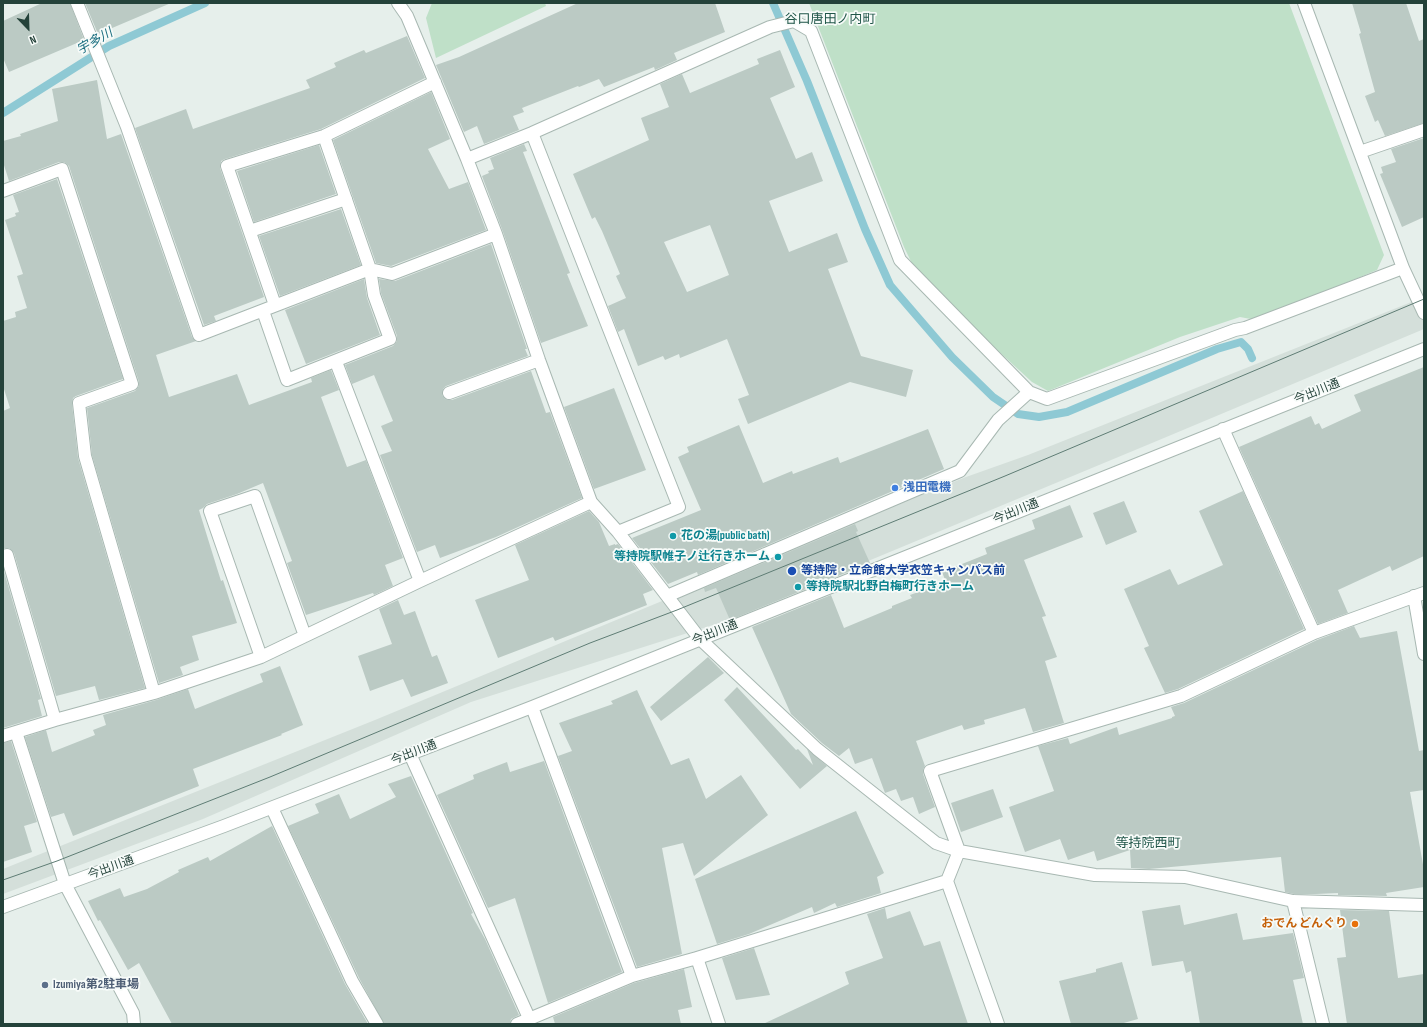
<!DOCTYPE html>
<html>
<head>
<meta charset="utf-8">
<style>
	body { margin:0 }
	#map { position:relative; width:1427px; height:1027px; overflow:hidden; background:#e6efeb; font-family:"Sofia Sans Condensed",sans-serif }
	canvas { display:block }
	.frame { position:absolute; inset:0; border:4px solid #24423a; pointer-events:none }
	.north { position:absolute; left:8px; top:8px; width:40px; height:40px; -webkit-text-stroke:3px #f7fbf9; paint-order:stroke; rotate:157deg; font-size:11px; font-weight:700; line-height:16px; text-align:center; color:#24423a }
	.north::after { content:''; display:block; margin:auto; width:14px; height:18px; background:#24423a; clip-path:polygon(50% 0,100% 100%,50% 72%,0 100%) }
</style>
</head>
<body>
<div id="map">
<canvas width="1427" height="1027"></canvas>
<div class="frame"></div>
<div class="north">N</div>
</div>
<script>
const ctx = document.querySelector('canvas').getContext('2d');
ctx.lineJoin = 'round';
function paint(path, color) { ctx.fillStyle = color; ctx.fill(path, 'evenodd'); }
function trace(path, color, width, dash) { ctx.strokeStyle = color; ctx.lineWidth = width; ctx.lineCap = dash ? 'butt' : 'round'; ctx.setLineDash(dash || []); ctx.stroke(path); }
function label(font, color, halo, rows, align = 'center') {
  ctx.font = font + ' "Sofia Sans Condensed","Noto Sans JP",sans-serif'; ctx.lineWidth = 3.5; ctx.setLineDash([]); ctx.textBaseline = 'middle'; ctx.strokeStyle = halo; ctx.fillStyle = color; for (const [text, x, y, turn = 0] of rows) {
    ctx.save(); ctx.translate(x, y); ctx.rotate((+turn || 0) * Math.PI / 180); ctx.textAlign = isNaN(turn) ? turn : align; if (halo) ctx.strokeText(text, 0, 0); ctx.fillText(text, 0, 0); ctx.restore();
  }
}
paint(new Path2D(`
	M1424 297V329L1152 443 719 623 471 702 203 819 3 894V869L375 720 855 521 966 477 1028 455Z`), '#d4dfda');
paint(new Path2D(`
	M432 3H545L546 6 436 58 426 18Z
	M809 3H1289L1384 255 1377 270 1256 320 1240 317 1180 337 1048 391 1032 382 919 278 904 247Z`), '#bfe0c8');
trace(new Path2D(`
	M773 3 807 81 865 229 890 285 952 357 993 397 1018 414 1039 417 1067 412 1217 349 1241 342 1248 349 1252 358
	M3 113 109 46 205 3`), '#8ec9d4', 8);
paint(new Path2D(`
	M42 3H70L84 40 9 72 3 58V21Z
	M85 3H171L98 34Z
	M578 3H715L725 32 674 53 677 60 655 70 654 67 604 87 599 79 579 87 578 86 522 108 524 112 513 116 519 130 484 144 477 126 464 132 436 65 459 57Z
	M1352 3H1406L1419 41 1424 39V123L1385 136 1378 120 1375 122 1365 96 1375 92 1359 34 1361 33Z
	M407 36 425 78 321 129 225 159 221 161 220 168 264 297 214 316 216 321 204 325 135 128 186 109 193 129 310 88 306 80 336 67 334 63 364 50 366 53Z
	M780 50 795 87 770 98 796 159 812 152 823 181 769 201 789 252 837 233 848 262 828 269 861 356 913 370 906 397 850 382 748 424 738 399 749 395 727 339 680 358 679 354 665 360 663 356 638 366 624 329 618 332 608 306 626 298 616 276 620 274 602 231 595 217 592 219 573 174 649 140 641 118 669 107 660 84 682 74 690 93 759 64 757 59ZM710 225 729 275 687 292 664 242Z
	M97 80 107 139 121 134 192 337 196 341 156 355 169 397 237 374 249 405 312 382 311 378 331 370 339 390 321 397 347 467 366 460 403 558 385 565 393 586 374 595 373 593 306 615 287 563 292 561 263 483 237 494 207 504 203 508 199 510 221 581 223 580 237 623 192 636 199 660 180 667 183 675 159 683 92 455 87 408 135 391 139 386V382L69 166 64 162H59L9 181 3 162V141L21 136 20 134 58 121 52 89Z
	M431 92 450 139 428 149 449 189 468 182 486 230 391 266 376 263 333 140Z
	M1424 138V217L1402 227 1380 174 1383 173 1381 167 1396 162 1391 149Z
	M524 144 527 151 523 152 570 273 567 274 588 326 541 343 503 232 482 176 489 173 488 171 494 169 490 158Z
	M319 145 336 194 254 222 237 171Z
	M57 179 123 379 76 396 73 398 72 404 78 458 145 688 99 700 95 686 56 696 14 553 9 548H3V411L10 408 3 386V321L16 317 15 312 27 308 17 276 23 274 5 220 16 216 15 213 19 212 13 195Z
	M341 209 361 265 280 296 259 236Z
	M491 244 527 349H525L528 356 446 386 443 389 442 395 445 399 452 400 531 371 546 413 550 412 582 498 496 537 440 558 435 545 417 552 380 455 392 451 381 426 393 421 374 375 352 384 345 365 393 346 397 341V336L381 293 379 279 395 281Z
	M364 279 367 298 380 335 306 364 285 310Z
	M1424 367V556L1392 571 1390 566 1338 590 1348 613 1318 624 1239 447 1311 416 1315 425 1319 423 1322 429 1361 411 1354 395Z
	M614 388 646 470 594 489 564 407Z
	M739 425 763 483 792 471 793 474 838 457 840 463 928 429 944 469 698 575 697 572 668 584 632 538 701 510 678 457 689 452 687 447Z
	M1243 491 1304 629 1178 689 1165 693 1144 648 1149 646 1124 589 1170 569 1178 585 1223 565 1199 511Z
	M1124 501 1137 532 1106 545 1093 513Z
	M1070 505 1083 537 1024 560 1046 616 1042 617 1057 657 1045 661 1064 723 1033 732 1025 708 984 720 985 724 964 730 962 725 916 741 925 766 923 769V774L935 807 919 814 913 797 901 801 896 789 885 793 872 758 855 764 849 748 839 756 822 743 791 714 752 627 831 595 844 628 892 608V606L912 598 910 595 946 582 942 572 987 554 985 548 1035 529 1032 520Z
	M589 511 599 522 609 546 615 544V545L618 544 653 590 643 594 647 605 555 641 553 637 498 658 475 600 529 580 515 545Z
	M855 524 858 531 856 532 870 563 730 620 716 588 705 592 704 588Z
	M3 568 41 699 38 700 42 716 3 728Z
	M398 600 404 615 415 611 432 657 437 655 448 683 411 697 403 679 370 691 358 656 392 644 379 609Z
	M1354 626 1360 638 1397 631 1419 751 1424 750V790L1410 792 1424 870V887L1386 893 1387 896 1338 895V893L1316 894H1294L1285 892 1281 857 1149 869 1131 868 1130 850 1097 861 1094 851 1068 860 1060 839 1025 852 1009 807 1054 791 1038 746 1068 738 1070 744 1117 727 1119 735 1172 718V717L1175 716 1171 707 1184 703 1317 640Z
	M708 657 724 673 661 721 650 707Z
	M280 666 303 725 281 734 282 735 193 769 199 786 73 836 64 813 51 817 25 737 46 730 52 752 95 735 93 730 106 725 103 715 156 700 188 689 195 709 263 682 260 674Z
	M737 687 796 750 798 749 813 765 807 749 827 766 800 789 724 700Z
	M637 690 671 765 689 758 706 799 741 775 768 815 694 876 683 843 662 848 682 954 637 967 558 756 572 751 559 723 613 704 611 701Z
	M11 741 37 822 24 826 32 852 3 862V743Z
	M544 761 622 972 548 1003 515 898 488 908 437 795 474 779 473 775 507 762 510 772Z
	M411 776 473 913 471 914 485 939 519 1015 511 1019 510 1024H384L359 978 288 826 319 813 315 804 339 794 350 819 396 797 388 784Z
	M993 789 1003 817 961 832 951 803Z
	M856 811 884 873 877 877 881 893 837 907 835 903 814 913 812 907 749 934 717 944 695 879Z
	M272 826 345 984 368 1024H172L139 963 128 970 100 920 98 921 88 901 120 888 124 897 147 889 179 872 178 870 208 857 210 861Z
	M1180 905 1184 925 1237 913 1243 940 1293 933 1304 978 1293 980 1303 1024H1200L1191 971 1186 973 1183 961 1152 966 1142 911Z
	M885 908 887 919 910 911 924 946 940 941 968 1024H763L849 984 845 972 883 958 867 914Z
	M1340 910 1389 911 1398 978 1424 974V1024H1347L1337 958 1346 957Z
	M754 948 770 995 736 1000 722 958Z
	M1122 962 1138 1019 1120 1024H1071L1059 981 1096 972V969Z
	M684 969 692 1007 678 1010 681 1024H555L553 1017 634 983Z`), '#bbcac4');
const minor = new Path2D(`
	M77 3 127 127 199 335 370 269 392 274 496 234
	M398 3 407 16 467 159 496 234 539 360 591 502
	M1304 3 1403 268 1424 313
	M532 133 679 507 618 532
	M1360 152 1424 130
	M467 159 532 133 770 27 794 21 811 31 900 260 1029 392 998 420 960 471 667 596
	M3 191 62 169 132 384 79 403 85 456 154 693
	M250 231 346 199
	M275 305 227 166 324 136 435 82
	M263 311 287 380 390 339 374 295 370 269 324 136
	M336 362 420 581
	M1029 392 1047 399 1235 330 1245 328 1403 268
	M449 393 539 360
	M1223 429 1314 633
	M3 556 7 555 55 720
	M1414 596 1424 654
	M261 657 210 511 255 496 305 636
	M532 707 632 976
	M16 732 65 884 133 1013 134 1024
	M3 736 55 720 154 693 261 657 420 581 591 502 618 532 700 639 817 749 936 843 959 851 1095 875 1185 877 1293 901 1424 905
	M410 754 529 1018
	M272 808 352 981 377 1024
	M947 881 998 1024
	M1293 901 1323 1024
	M3 907 224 826 532 707 1424 349
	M697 958 719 1024
	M517 1024 632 976 697 958 947 881 959 851 930 771 1181 696 1314 633 1424 593`);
trace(minor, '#a8b8b2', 14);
trace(minor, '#fff', 12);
trace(new Path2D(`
	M3 880 57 861 270 777 590 643 677 610 1005 476 1424 299`), '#5f7d75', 1);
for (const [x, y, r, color] of [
	[895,488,4,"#3f7fe0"],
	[673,536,4,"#0f9aa8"],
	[778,557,4,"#0f9aa8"],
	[792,571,5,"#1a4fb4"],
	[798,587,4,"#0f9aa8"],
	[1355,924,4,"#e8710a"],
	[45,985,4,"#5c6f8a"]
]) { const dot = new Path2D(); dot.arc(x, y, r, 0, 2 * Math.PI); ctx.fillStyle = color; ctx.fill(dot); trace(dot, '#f7fbf9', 1.5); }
label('12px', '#24423a', '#f7fbf9', [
	["今出川通",1317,392,-22],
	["今出川通",1016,512,-22],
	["今出川通",715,633,-22],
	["今出川通",414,753,-21],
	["今出川通",111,868,-20]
]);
label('bold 12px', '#366cbe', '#f7fbf9', [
	["浅田電機",903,488]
], 'left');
label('bold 12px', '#0d838f', '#f7fbf9', [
	["花の湯(public bath)",681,536],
	["等持院駅帷子ノ辻行きホーム",770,557,"right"],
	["等持院駅北野白梅町行きホーム",806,587]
], 'left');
label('bold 12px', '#164399', '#f7fbf9', [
	["等持院・立命館大学衣笠キャンパス前",801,571]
], 'left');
label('bold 12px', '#c56008', '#f7fbf9', [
	["おでん どんぐり",1347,924]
], 'right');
label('bold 12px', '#4e5e75', '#f7fbf9', [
	["Izumiya第2駐車場",53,985]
], 'left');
label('13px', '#1f5548', '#f7fbf9', [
	["谷口唐田ノ内町",830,20],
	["等持院西町",1148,844]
]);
label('italic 13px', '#1c6f80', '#f7fbf9', [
	["宇多川",95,42,-30]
]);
</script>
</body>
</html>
